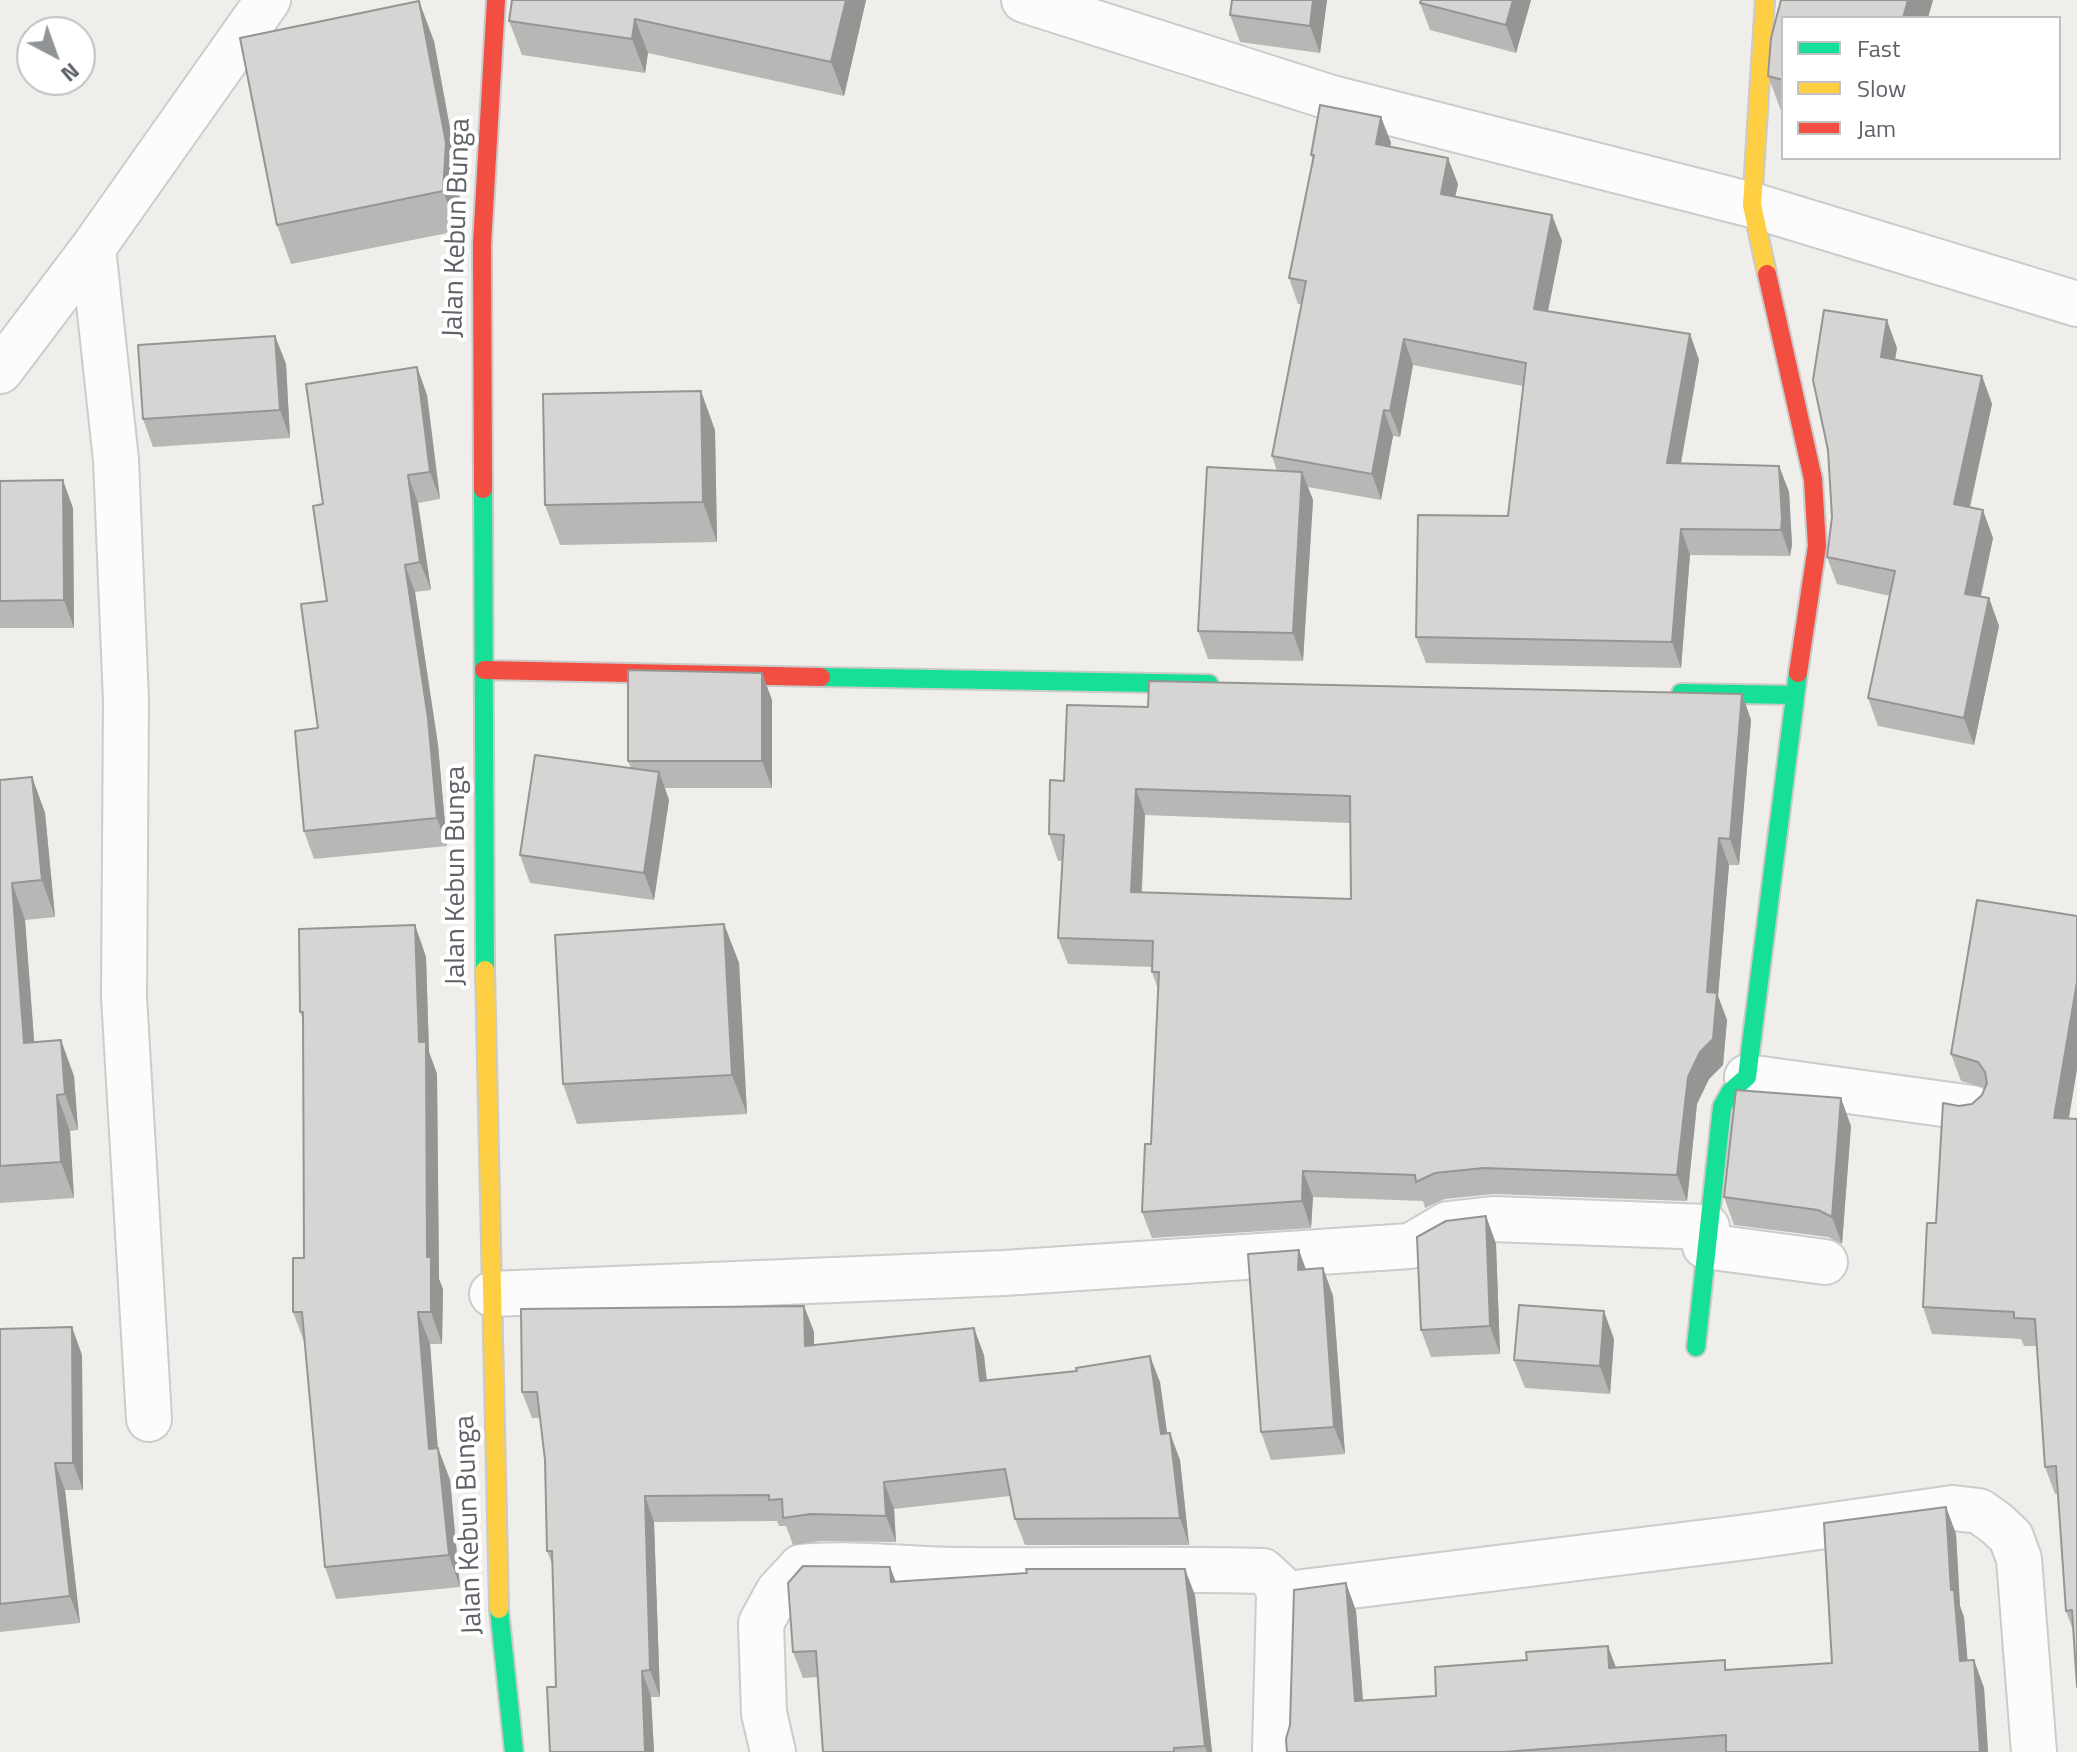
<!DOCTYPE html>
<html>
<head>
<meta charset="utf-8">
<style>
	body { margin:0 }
	#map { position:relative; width:2077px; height:1752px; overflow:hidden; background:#efeeea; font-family:"Titillium Web",sans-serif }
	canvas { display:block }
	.legend { position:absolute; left:1781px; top:16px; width:280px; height:144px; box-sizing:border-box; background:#fff; border:2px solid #bfc1c3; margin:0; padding:10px 14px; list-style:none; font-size:24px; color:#5f6368 }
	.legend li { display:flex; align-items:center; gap:16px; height:40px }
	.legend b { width:40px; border:2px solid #bfc1c3 }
	.north { position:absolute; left:16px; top:16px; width:80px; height:80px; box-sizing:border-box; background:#fff; border:2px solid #bfc1c3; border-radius:50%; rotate:139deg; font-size:22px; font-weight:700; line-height:32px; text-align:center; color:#5f6368 }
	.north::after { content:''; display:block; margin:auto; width:28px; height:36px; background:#919496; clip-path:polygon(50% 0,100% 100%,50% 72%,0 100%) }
</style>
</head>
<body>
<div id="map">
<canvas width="2077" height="1752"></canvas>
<ul class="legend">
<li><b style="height:10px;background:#16e098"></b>Fast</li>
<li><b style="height:10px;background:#ffcf43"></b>Slow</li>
<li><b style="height:10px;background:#f24e42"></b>Jam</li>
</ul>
<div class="north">N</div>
</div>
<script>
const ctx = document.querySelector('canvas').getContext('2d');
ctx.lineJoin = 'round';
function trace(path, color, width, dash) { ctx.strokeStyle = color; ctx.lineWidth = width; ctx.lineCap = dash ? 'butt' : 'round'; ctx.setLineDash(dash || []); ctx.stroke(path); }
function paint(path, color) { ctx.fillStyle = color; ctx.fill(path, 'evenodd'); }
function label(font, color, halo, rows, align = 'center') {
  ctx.font = font + ' "Titillium Web",sans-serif'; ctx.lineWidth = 8; ctx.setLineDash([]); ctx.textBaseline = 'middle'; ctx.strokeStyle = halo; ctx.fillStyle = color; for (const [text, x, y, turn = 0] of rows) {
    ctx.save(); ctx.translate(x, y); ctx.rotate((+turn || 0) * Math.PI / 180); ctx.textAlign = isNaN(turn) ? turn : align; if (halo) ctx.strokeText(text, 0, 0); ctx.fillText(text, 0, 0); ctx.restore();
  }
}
const street = new Path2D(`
	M1024 0 1332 98 1752 205 2077 304
	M93 248 116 460 126 701 124 997 149 1419
	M0 371 93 248 268 0
	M1747 1077 1972 1108
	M1705 1246 1825 1262
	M492 1294 1004 1273 1410 1246 1448 1224 1493 1219 1707 1227
	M1279 1595 1755 1536 1953 1508 1979 1511 1996 1523 2011 1537 2019 1559 2034 1752
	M773 1752 764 1713 761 1623 778 1592 801 1567C856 1562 910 1570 965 1570 1064 1571 1164 1568 1263 1571L1277 1584 1279 1595 1275 1752`);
const fast = new Path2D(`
	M483 489 485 970
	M821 677 1209 684
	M1681 693 1795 695
	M1696 1347 1722 1107 1731 1091 1747 1077 1798 673
	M499 1609 514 1752`);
const slow = new Path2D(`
	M1765 0 1752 205 1767 274
	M485 970 499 1609`);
const jam = new Path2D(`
	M1767 274 1813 479 1817 546 1798 673
	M483 489 482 244 496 0
	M484 670 821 677`);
trace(street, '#cbcccc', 48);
trace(fast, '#cacacb', 22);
trace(slow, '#cacacb', 22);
trace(jam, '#cacacb', 22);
trace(street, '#fdfcfc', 44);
trace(fast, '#16e098', 18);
trace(slow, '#ffcf43', 18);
trace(jam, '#f24e42', 18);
paint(new Path2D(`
	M512 0H866L844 96 648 53 645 73 522 55 509 21Z
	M1327 0 1320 53 1240 42 1230 15Z
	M1421 0H1531L1516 53 1430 30 1420 3Z
	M1783 18V116L1768 76Z
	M434 41 460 183 458 231 291 264 277 225Z
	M1381 117 1391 143 1390 147 1458 184 1455 197 1552 215 1562 241 1548 311 1690 334 1699 360 1681 464 1779 466 1789 492 1792 545 1790 556 1690 555 1681 668 1426 663 1416 637 1508 516 1523 386 1413 365 1400 437 1393 436 1381 500 1308 487 1313 500 1303 661 1208 659 1198 631 1277 471 1272 456 1302 304H1298L1289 278 1313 160 1311 155Z
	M275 336 286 364 290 438 153 447 143 419Z
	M1897 348 1895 359 1982 376 1992 404 1970 508 1993 538 1981 597 1989 598 1999 626 1974 745 1878 726 1868 698 1890 596 1837 584 1827 557Z
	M417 367 427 395 440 499 418 503 431 590 415 592 438 745 447 846 314 859 304 831 318 728 327 601 323 504Z
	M715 430 717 542 560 545 545 505Z
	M0 481 73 508 74 628H0Z
	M762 673 772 700V788H665L669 800 654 900 530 883 520 855 631 768 628 761Z
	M1742 694 1751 720 1739 865H1729L1718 996 1727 1020 1723 1065 1709 1079 1697 1104 1687 1201 1494 1194 1445 1199 1425 1208 1423 1201 1313 1197 1311 1228 1152 1238 1142 1212 1151 1144 1158 989 1152 972V967L1068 964 1058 938 1063 861H1058L1049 834 1064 781 1148 707ZM1145 815 1350 823 1351 899 1142 893Z
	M32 777 45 813 55 917 25 920 34 1042 74 1076 78 1130 70 1131 74 1198 0 1203V780Z
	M2077 916V1069L2069 1119 2074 1633 2066 1611 2058 1494H2055L2045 1467 2037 1346H2024L2021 1339 1932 1334 1923 1307 1936 1223 1959 1106 1972 1104 1982 1095 1985 1088 1961 1081 1951 1054Z
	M724 924 739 963 747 1114 577 1124 563 1084Z
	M415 925 426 957 429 1052 437 1074 439 1279 443 1289 442 1344H430L438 1448 450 1480 460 1587 336 1599 325 1567 305 1344 293 1312 304 1258 303 1019 300 1012Z
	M1851 1126 1842 1244 1828 1237 1734 1225 1724 1197Z
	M1486 1216 1496 1244 1500 1354 1431 1357 1421 1330Z
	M1323 1268 1333 1296 1345 1454 1271 1460 1261 1432 1306 1269Z
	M804 1306 814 1332V1345L984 1355 987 1380 1160 1382 1167 1434 1180 1460 1189 1545H1025L1015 1519 1010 1496 894 1509 896 1542 821 1541 793 1545 786 1526H779L777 1521 654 1522 660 1697H651L654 1752H550L556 1687 553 1567 547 1551 545 1460 540 1418H532L522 1392Z
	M0 1329 82 1355 83 1490H65L80 1623 0 1632Z
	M1614 1339 1610 1394 1525 1388 1514 1360Z
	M1946 1507 1956 1534 1960 1606 1964 1617 1967 1661 1974 1660 1984 1688 1988 1752H1287L1346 1583 1356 1611 1363 1700 1436 1696 1527 1660 1608 1646 1615 1667 1728 1670 1832 1663Z
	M890 1567 896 1582 1195 1595 1212 1752H823L818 1677 803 1678 793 1652Z`), '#b8b7b5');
paint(new Path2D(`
	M846 0H866L844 96 831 62Z
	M1313 0H1327L1320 53 1310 26Z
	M1513 0H1531L1516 53 1506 25Z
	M1908 0H1933L1928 18H1903Z
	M419 1 434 41 460 183 458 231 443 191Z
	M635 19 648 53 645 73 632 39Z
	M1381 117 1391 143 1385 170 1376 144Z
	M1448 158 1458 184 1450 220 1441 194Z
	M1552 215 1562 241 1543 335 1534 309Z
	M1887 320 1897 348 1891 384 1881 357Z
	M1690 334 1699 360 1676 490 1667 463Z
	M275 336 286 364 290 438 280 410Z
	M1404 339 1413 365 1400 437 1390 411Z
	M417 367 427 395 440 499 430 472Z
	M1982 376 1992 404 1964 532 1954 504Z
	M701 391 715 430 717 542 703 502Z
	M1384 410 1393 436 1381 500 1372 474Z
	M1779 466 1789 492 1792 545 1790 556 1781 530Z
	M1302 472 1313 500 1303 661 1293 633Z
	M408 475 418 503 431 590 420 562Z
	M63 480 73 508 74 628 64 600Z
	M1983 510 1993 538 1975 621 1965 594Z
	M1681 529 1690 555 1681 668 1672 642Z
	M405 565 415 592 438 745 447 846 437 818Z
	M1989 598 1999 626 1974 745 1964 718Z
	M762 673 772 700V788L762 761Z
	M1742 694 1751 720 1739 865 1730 839Z
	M659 772 669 800 654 900 644 873Z
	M32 777 45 813 55 917 42 880Z
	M1136 789 1145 815 1140 919 1131 892Z
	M1719 838 1729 865 1718 996 1727 1020 1723 1065 1709 1079 1697 1104 1687 1201 1677 1175 1688 1077 1707 992Z
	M12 883 25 920 37 1079 24 1043Z
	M724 924 739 963 747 1114 732 1075Z
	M415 925 426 957 429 1052 437 1074 439 1279 443 1289 442 1344 431 1312 427 1257Z
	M2077 982V1069L2064 1145 2054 1118Z
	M61 1040 74 1076 78 1130 65 1094Z
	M57 1095 70 1131 74 1198 61 1162Z
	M1841 1098 1851 1126 1842 1244 1832 1217Z
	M1303 1171 1313 1197 1311 1228 1302 1201Z
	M1486 1216 1496 1244 1500 1354 1490 1326Z
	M1299 1250 1309 1278 1298 1270Z
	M1323 1268 1333 1296 1345 1454 1334 1427Z
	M804 1306 814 1332V1373L805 1346Z
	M1604 1311 1614 1339 1610 1394 1600 1366Z
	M418 1312 430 1344 440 1481 429 1449Z
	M72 1327 82 1355 83 1490 73 1463Z
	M974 1328 984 1355 989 1408 980 1381Z
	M1150 1356 1160 1382 1171 1461 1161 1434Z
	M1170 1433 1180 1460 1189 1545 1180 1518Z
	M438 1448 450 1480 460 1587 449 1555Z
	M55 1463 65 1490 80 1623 70 1596Z
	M884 1482 894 1509 896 1542 886 1516Z
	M645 1496 654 1522 660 1697 650 1670Z
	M1946 1507 1956 1534 1960 1606 1964 1617 1970 1689 1960 1661 1951 1590Z
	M890 1567 900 1593 891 1582Z
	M1185 1569 1195 1595 1212 1752H1207L1205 1746Z
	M1346 1583 1356 1611 1365 1728 1355 1701Z
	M1608 1646 1618 1673 1609 1668Z
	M1974 1660 1984 1688 1988 1752H1980Z
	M642 1671 651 1697 654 1752H645Z`), '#969594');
const building = new Path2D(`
	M512 0H846L831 62 635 19 632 39 509 21Z
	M1232 0H1313L1310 26 1230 15Z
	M1421 0H1513L1506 25 1420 3Z
	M1781 0H1908L1903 18H1783V80L1768 76 1771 38Z
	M419 1 446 143 443 191 277 225 240 38Z
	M1320 105 1381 117 1376 144 1448 158 1441 194 1552 215 1534 309 1690 334 1667 463 1779 466 1782 519 1781 530 1681 529 1672 642 1416 637 1418 515 1508 516 1526 363 1404 339 1390 411 1384 410 1372 474 1272 456 1306 281 1289 278 1314 155H1311Z
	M1824 310 1887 320 1881 357 1982 376 1954 504 1983 510 1965 594 1989 598 1964 718 1868 698 1895 571 1827 557 1832 517 1828 450 1813 380Z
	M275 336 280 410 143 419 138 345Z
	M417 367 430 472 408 475 420 562 405 565 428 718 437 818 304 831 295 731 318 728 301 604 327 601 313 506 323 504 306 384Z
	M701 391 703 502 545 505 543 394Z
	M1207 467 1302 472 1293 633 1198 631Z
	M63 480 64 600 0 601V481Z
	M628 670 762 673V761H628Z
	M1149 681 1742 694 1730 839 1719 838 1707 992 1717 993 1713 1039 1700 1052 1688 1077 1677 1175 1484 1168 1435 1173 1416 1182 1415 1175 1303 1171 1302 1201 1142 1212 1145 1144H1151L1159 972H1152L1153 941 1058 938 1064 835 1049 834 1050 780 1064 781 1067 705 1148 707ZM1136 789 1350 796 1351 899 1131 892Z
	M535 755 659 772 644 873 520 855Z
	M32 777 42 880 12 883 24 1043 61 1040 65 1094 57 1095 61 1162 0 1166V780Z
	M1977 900 2077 916V982L2054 1118 2077 1119V1687L2072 1610 2066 1611 2056 1466 2045 1467 2035 1319 2014 1318V1312L1923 1307 1927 1223H1936L1943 1103 1959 1106 1972 1104 1982 1095 1987 1083 1985 1072 1978 1062 1951 1054Z
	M724 924 732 1075 563 1084 555 935Z
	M415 925 419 1042H426L427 1257H431V1312H418L429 1449 438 1448 449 1555 325 1567 302 1312H293V1258H304L303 1012H300L299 929Z
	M1736 1090 1841 1098 1832 1217 1818 1210 1724 1197Z
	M1486 1216 1490 1326 1421 1330 1417 1237 1446 1221Z
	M1299 1250 1298 1270 1323 1268 1334 1427 1261 1432 1248 1254Z
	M1519 1305 1604 1311 1600 1366 1514 1360Z
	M804 1306 805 1346 974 1328 980 1381 1077 1371 1076 1368 1150 1356 1161 1434 1170 1433 1180 1518 1015 1519 1005 1469 884 1482 886 1516 811 1514 783 1518 782 1499 769 1500V1495L645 1496 650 1670 642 1671 645 1752H550L547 1687H556L552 1551H547L545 1460 537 1392H522L521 1309Z
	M72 1327 73 1463H55L70 1596 0 1604V1329Z
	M1946 1507 1951 1590H1954L1960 1661 1974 1660 1980 1752H1726V1735L1504 1752H1287L1286 1739 1290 1725 1294 1590 1346 1583 1355 1701 1436 1696 1435 1667 1527 1660 1526 1652 1608 1646 1609 1668 1725 1660V1670L1832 1663 1824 1523Z
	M803 1566 890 1567 891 1582 1027 1573 1026 1569H1185L1205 1746 1174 1748V1752H823L816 1651 793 1652 788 1583Z`);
paint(building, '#d6d5d3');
trace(building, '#969594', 2);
label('28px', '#5f6368', '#fff', [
	["Jalan Kebun Bunga",458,228,-88],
	["Jalan Kebun Bunga",457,876,-90],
	["Jalan Kebun Bunga",470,1525,-92]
]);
</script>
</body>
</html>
